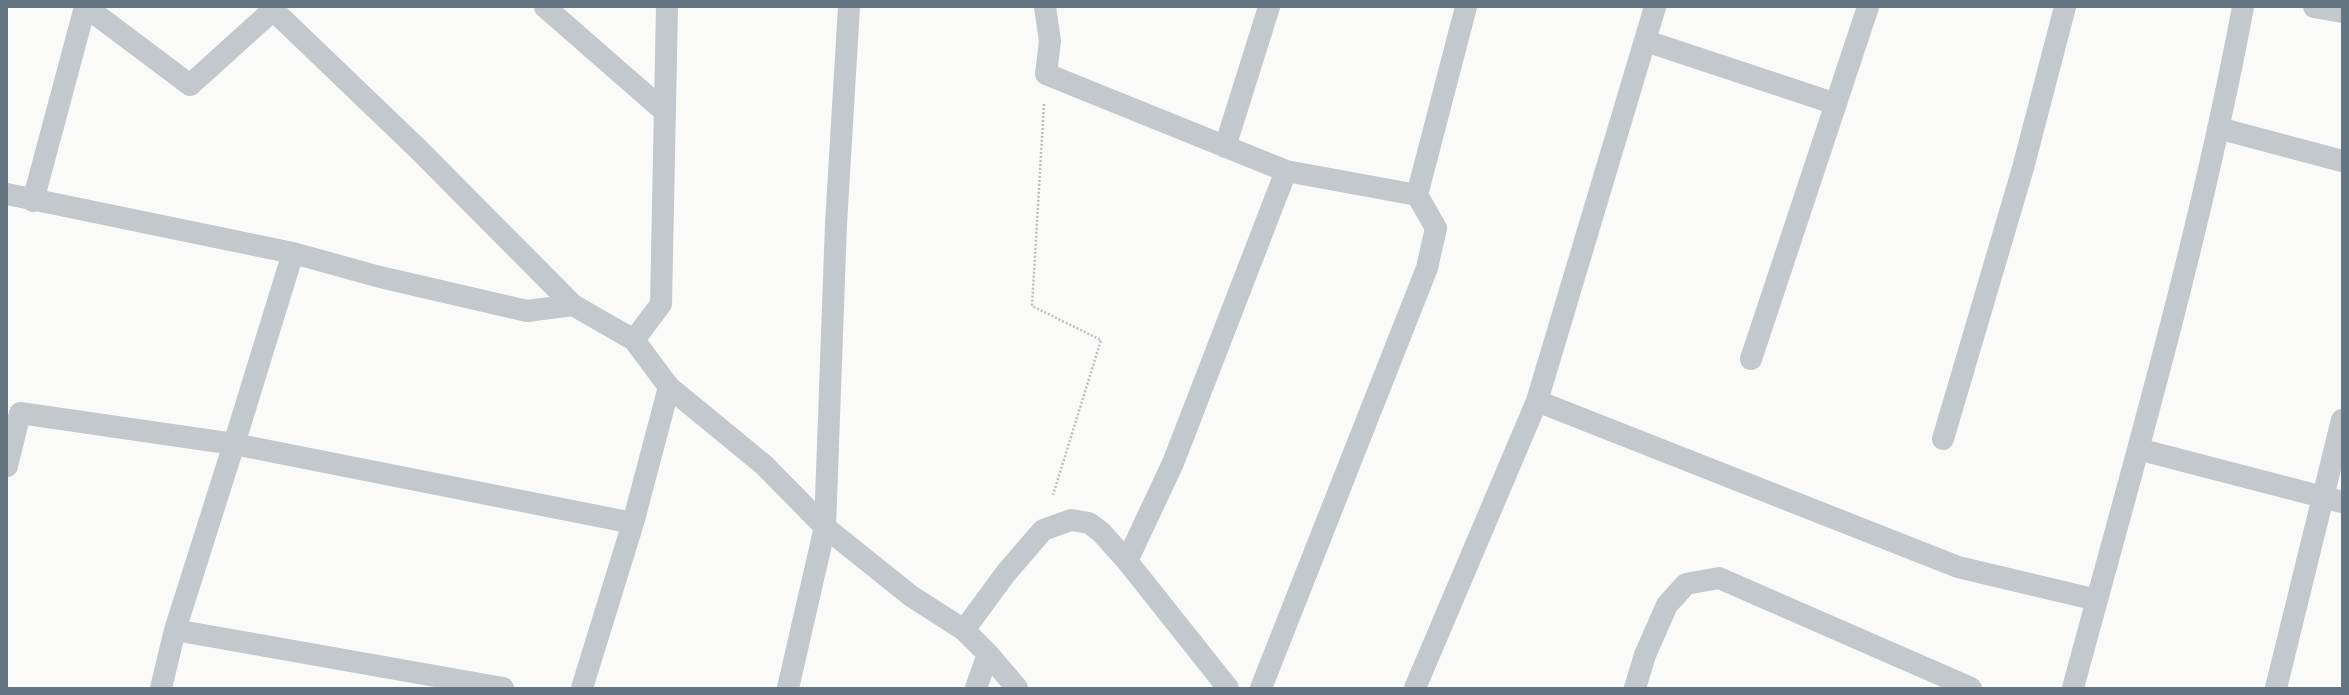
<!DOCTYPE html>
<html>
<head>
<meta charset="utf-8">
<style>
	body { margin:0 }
	#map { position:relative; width:2349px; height:695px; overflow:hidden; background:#fafaf8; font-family:"Nunito Sans",sans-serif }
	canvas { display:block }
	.frame { position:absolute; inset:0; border:8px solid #657683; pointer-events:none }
</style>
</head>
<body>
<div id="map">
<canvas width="2349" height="695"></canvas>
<div class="frame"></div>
</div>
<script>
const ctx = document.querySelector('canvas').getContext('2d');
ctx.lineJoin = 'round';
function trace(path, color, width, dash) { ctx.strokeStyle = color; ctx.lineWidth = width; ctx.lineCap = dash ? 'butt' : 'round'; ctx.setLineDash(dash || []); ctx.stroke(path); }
trace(new Path2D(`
	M1044 104 1032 306 1101 340 1053 495`), '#bbbfc2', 2.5, [2, 2]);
trace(new Path2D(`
	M86 7 190 85 273 10
	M270 7 417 148 573 305 634 340 669 387 764 465 825 527 911 596 964 630 988 654 1017 688
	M545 7 664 111
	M2314 7 2342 12
	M1646 41 1836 104
	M2218 128 2342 161
	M1225 147 1269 7
	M1286 171 1417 195 1466 7
	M7 194 293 253 380 277 527 311 573 305
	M33 201 85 7
	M634 340 661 304 667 7
	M1751 359 1868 7
	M1537 401 1655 7
	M1943 439 2023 168 2065 7
	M2138 449 2342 502
	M7 466 20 413 234 444 293 253
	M1127 561 1228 688
	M175 630 503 688
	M964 630 1006 573 1043 530 1071 520 1089 523 1101 532 1127 561 1173 463 1286 171 1046 74 1050 41 1045 7
	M161 688 175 630 234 444 633 523
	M582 688 633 523 669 387
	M788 688 825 527 836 224 849 7
	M976 688 988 654
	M1261 688 1427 268 1436 228 1417 195
	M1415 688 1537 401 1958 567 2097 600
	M1635 688 1645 655 1667 605 1686 584 1719 578 1971 688
	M2073 688C2134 462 2200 237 2243 7
	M2276 688 2342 420`), '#c3c8cc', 22);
</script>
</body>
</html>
